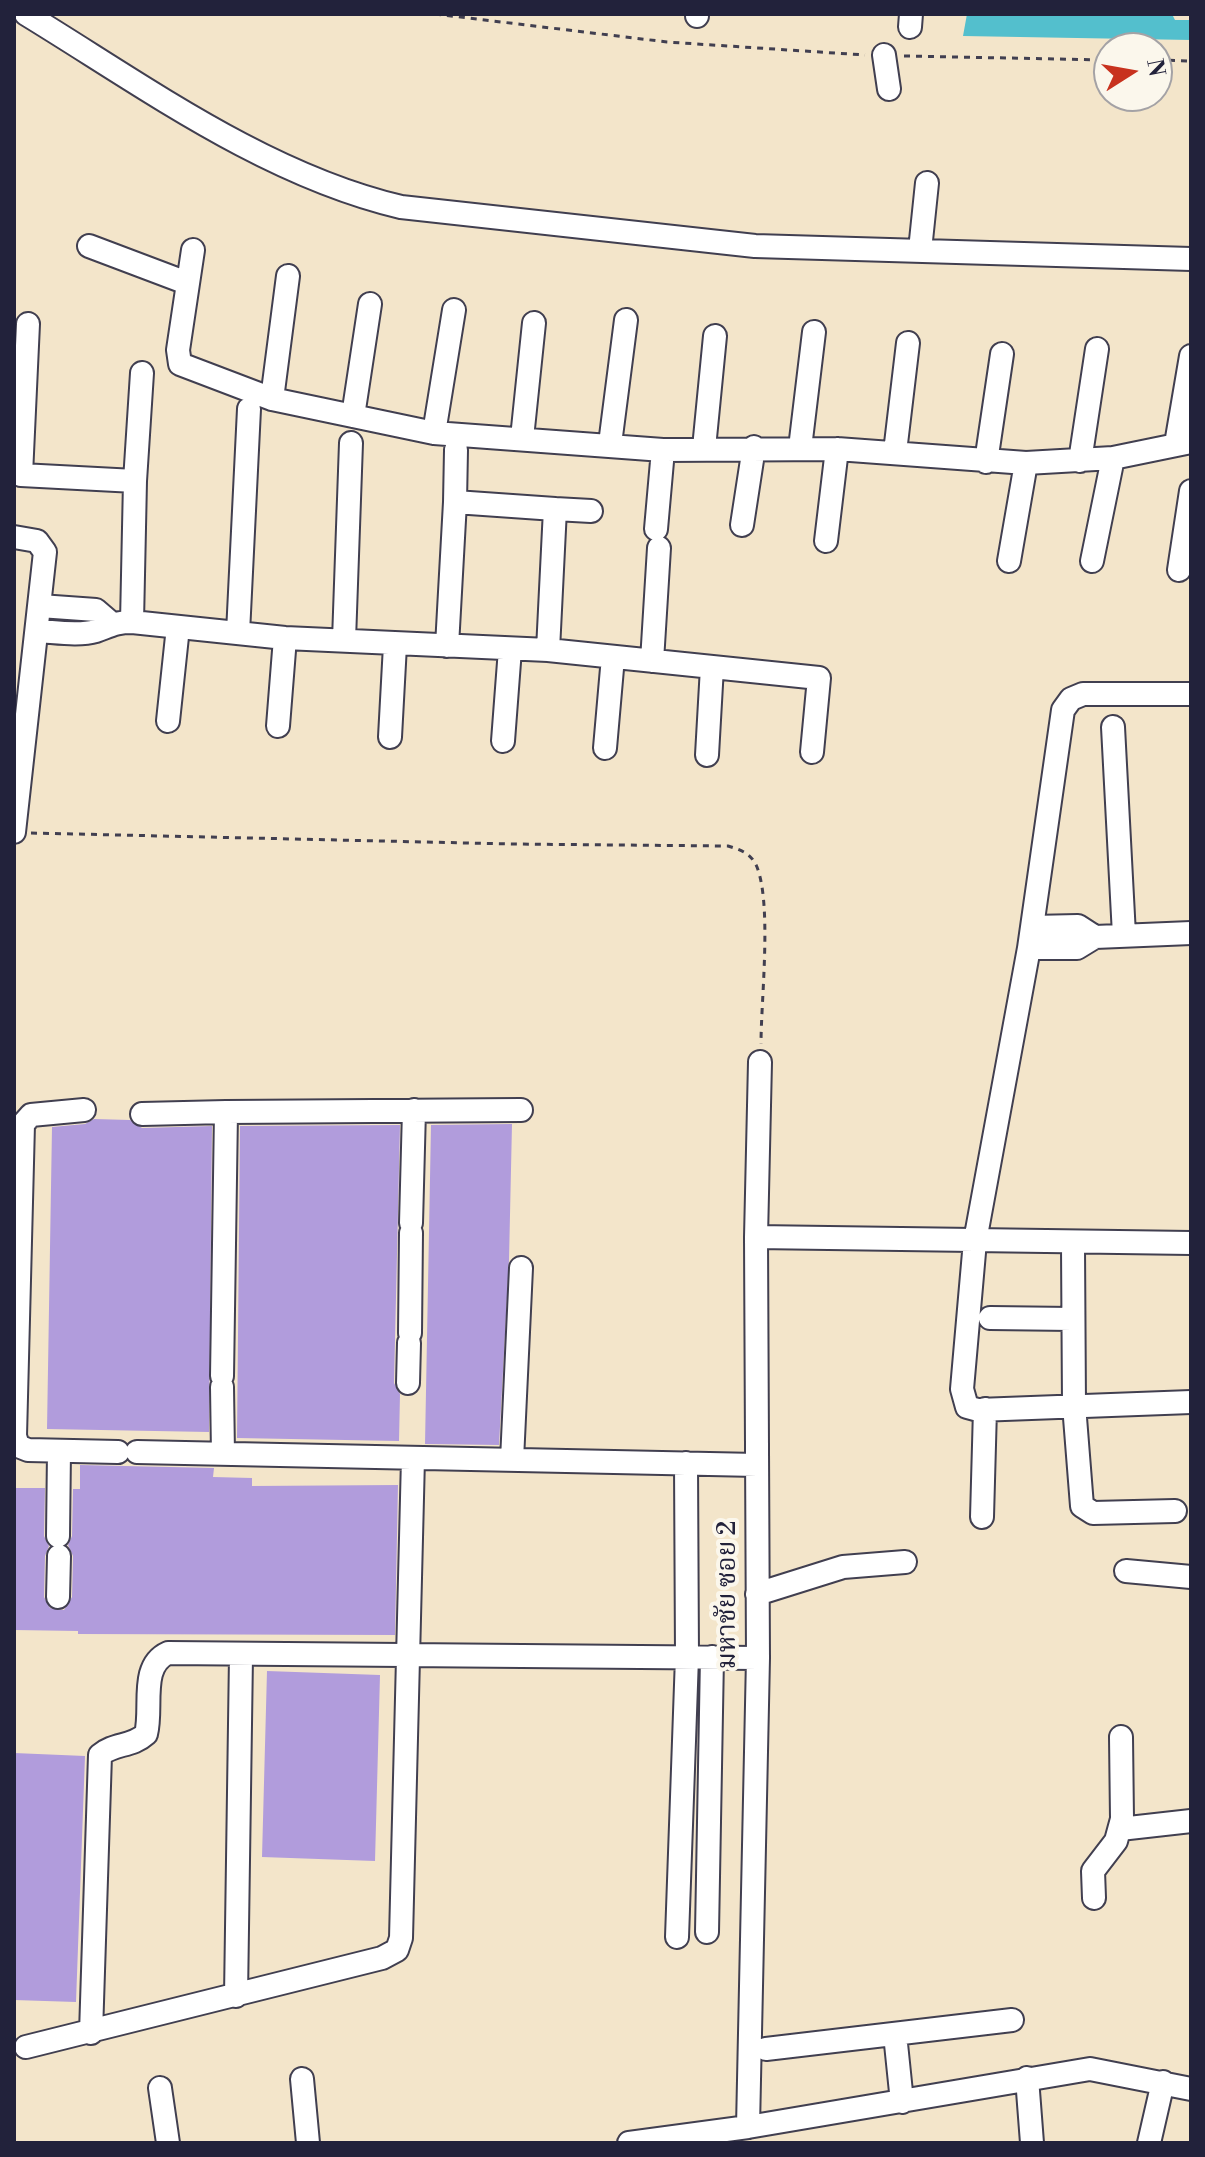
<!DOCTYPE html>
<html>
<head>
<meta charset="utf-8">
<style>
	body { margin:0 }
	#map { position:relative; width:1205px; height:2157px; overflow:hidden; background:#f3e5ca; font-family:"Libre Bodoni",serif }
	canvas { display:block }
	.frame { position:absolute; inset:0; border:16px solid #22223b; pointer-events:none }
	.north { position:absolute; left:1093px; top:32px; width:80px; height:80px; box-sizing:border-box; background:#fbf7ec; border:2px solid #a4a2a5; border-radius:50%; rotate:79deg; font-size:22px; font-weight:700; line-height:32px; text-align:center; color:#22223b }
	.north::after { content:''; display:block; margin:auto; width:28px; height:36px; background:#c8321e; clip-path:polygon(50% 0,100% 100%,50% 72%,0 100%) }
</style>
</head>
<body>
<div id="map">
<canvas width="1205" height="2157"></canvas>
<div class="frame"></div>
<div class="north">N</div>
</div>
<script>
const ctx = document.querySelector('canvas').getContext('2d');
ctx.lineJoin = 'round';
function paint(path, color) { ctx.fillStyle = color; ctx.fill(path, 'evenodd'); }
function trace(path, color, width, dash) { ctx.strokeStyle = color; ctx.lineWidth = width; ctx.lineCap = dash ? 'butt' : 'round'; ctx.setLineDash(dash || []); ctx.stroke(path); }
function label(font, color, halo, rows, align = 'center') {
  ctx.font = font + ' "Libre Bodoni","Noto Serif Thai",serif'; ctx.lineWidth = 8; ctx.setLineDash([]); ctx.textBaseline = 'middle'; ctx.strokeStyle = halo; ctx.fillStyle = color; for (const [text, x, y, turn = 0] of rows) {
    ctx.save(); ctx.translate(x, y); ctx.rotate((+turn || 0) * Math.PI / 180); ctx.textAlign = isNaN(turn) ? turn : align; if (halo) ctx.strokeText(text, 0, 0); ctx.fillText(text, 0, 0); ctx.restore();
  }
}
paint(new Path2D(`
	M967 14H1172L1175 20H1191V40L963 36Z`), '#53bfcd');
paint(new Path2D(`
	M94 1119 130 1120 142 1128 212 1126 209 1432 47 1429 52 1127 85 1124Z
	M512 1124 509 1260 499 1445 425 1444 431 1125Z
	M400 1125 394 1383 400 1394 399 1441 237 1438 240 1126Z
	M80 1465 214 1468 213 1477 252 1478V1486L398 1485 395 1635 78 1634V1631L14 1630V1488H45L44 1536 49 1546 45 1556 44 1597 50 1608 64 1610 72 1597 73 1556 68 1545 72 1536 73 1489H80Z
	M267 1671 380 1675 375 1861 262 1857Z
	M14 1753 85 1756 76 2002 14 2000Z`), '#b19cdc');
const minor = new Path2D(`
	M26 14C144 86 265 175 401 207L755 246 1191 259
	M697 16V14
	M910 27 911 14
	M884 55 889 89
	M89 246 187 283
	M193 250 178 350 180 364 272 399 434 433 663 450 837 449 1026 463 1113 458 1191 442
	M920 250 927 183
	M28 324 21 475 135 481 132 622 285 638 548 650 819 678 812 752
	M272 399 288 276
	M353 416 370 304
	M434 433 454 310
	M522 438 534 323
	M610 444 626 320
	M1176 444 1191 356
	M704 448 715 336
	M800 448 814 332
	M895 452 908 343
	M1080 461 1097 349
	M986 462 1002 354
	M135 481 142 373
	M455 502 456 450
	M555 509 591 511
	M742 525 754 447
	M656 529 663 450
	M14 537 37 541 45 552 14 832
	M826 541 837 449
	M1009 561 1026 463
	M1092 561 1113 458
	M1179 570 1191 491
	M40 606 96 610 110 622
	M38 631C56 632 79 636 96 631 110 626 116 622 132 622
	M238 633 249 409
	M344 640 351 443
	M447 646 455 502 555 509 548 650
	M652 661 659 548
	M1191 694H1083L1071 699 1063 710 1029 948 975 1241 962 1389 967 1407 978 1410 1191 1402
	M168 721 178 627
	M278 726 285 638
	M1113 727 1124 935
	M390 737 395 645
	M503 741 510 649
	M605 748 613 657
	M707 755 712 667
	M1032 927 1078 926 1095 937
	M1029 948H1077L1095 937 1191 933
	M84 1110 31 1115 23 1124 15 1436 18 1446 28 1450 118 1452
	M142 1114 226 1112
	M411 1223 414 1110
	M756 1237 1191 1243
	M1073 1247 1074 1405 1082 1506 1093 1513 1175 1511
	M990 1318 1072 1319
	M410 1333 411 1233
	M222 1376 226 1112 521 1110
	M408 1383 409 1343
	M222 1387 223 1454
	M137 1452 757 1465
	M512 1460 521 1268
	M982 1517 985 1409
	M58 1536 59 1451
	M1126 1571 1191 1577
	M757 1594 843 1567 905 1562
	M58 1597 59 1556
	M1120 1829 1191 1821
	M1094 1898 1093 1871 1116 1841 1122 1819 1121 1737
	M707 1932 712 1657
	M677 1937 687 1657 686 1463
	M236 1996 241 1656
	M91 2033 100 1755C114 1743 132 1747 146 1734 153 1708 139 1666 168 1653L758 1658
	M895 2034 902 2102
	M26 2047 382 1958 397 1950 401 1938 413 1458
	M766 2049 1012 2020
	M1027 2078 1032 2143
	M302 2079 308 2143
	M160 2088 168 2143
	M748 2127 758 1658 756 1237 760 1062
	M629 2143 748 2127 1090 2069 1191 2089
	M1149 2143 1163 2082`);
trace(minor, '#413f50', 26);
trace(new Path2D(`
	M435 14 667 42 865 55
	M904 56 1109 60
	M1157 60 1191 61
	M31 833 512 844 728 846C741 850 751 853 757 867 772 906 761 999 761 1044`), '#413f50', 3, [6, 6]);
trace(minor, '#fff', 22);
label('26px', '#22223b', '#fbf7ec', [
	["มหาชัย ซอย 2",729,1595,-90]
]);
</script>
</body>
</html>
